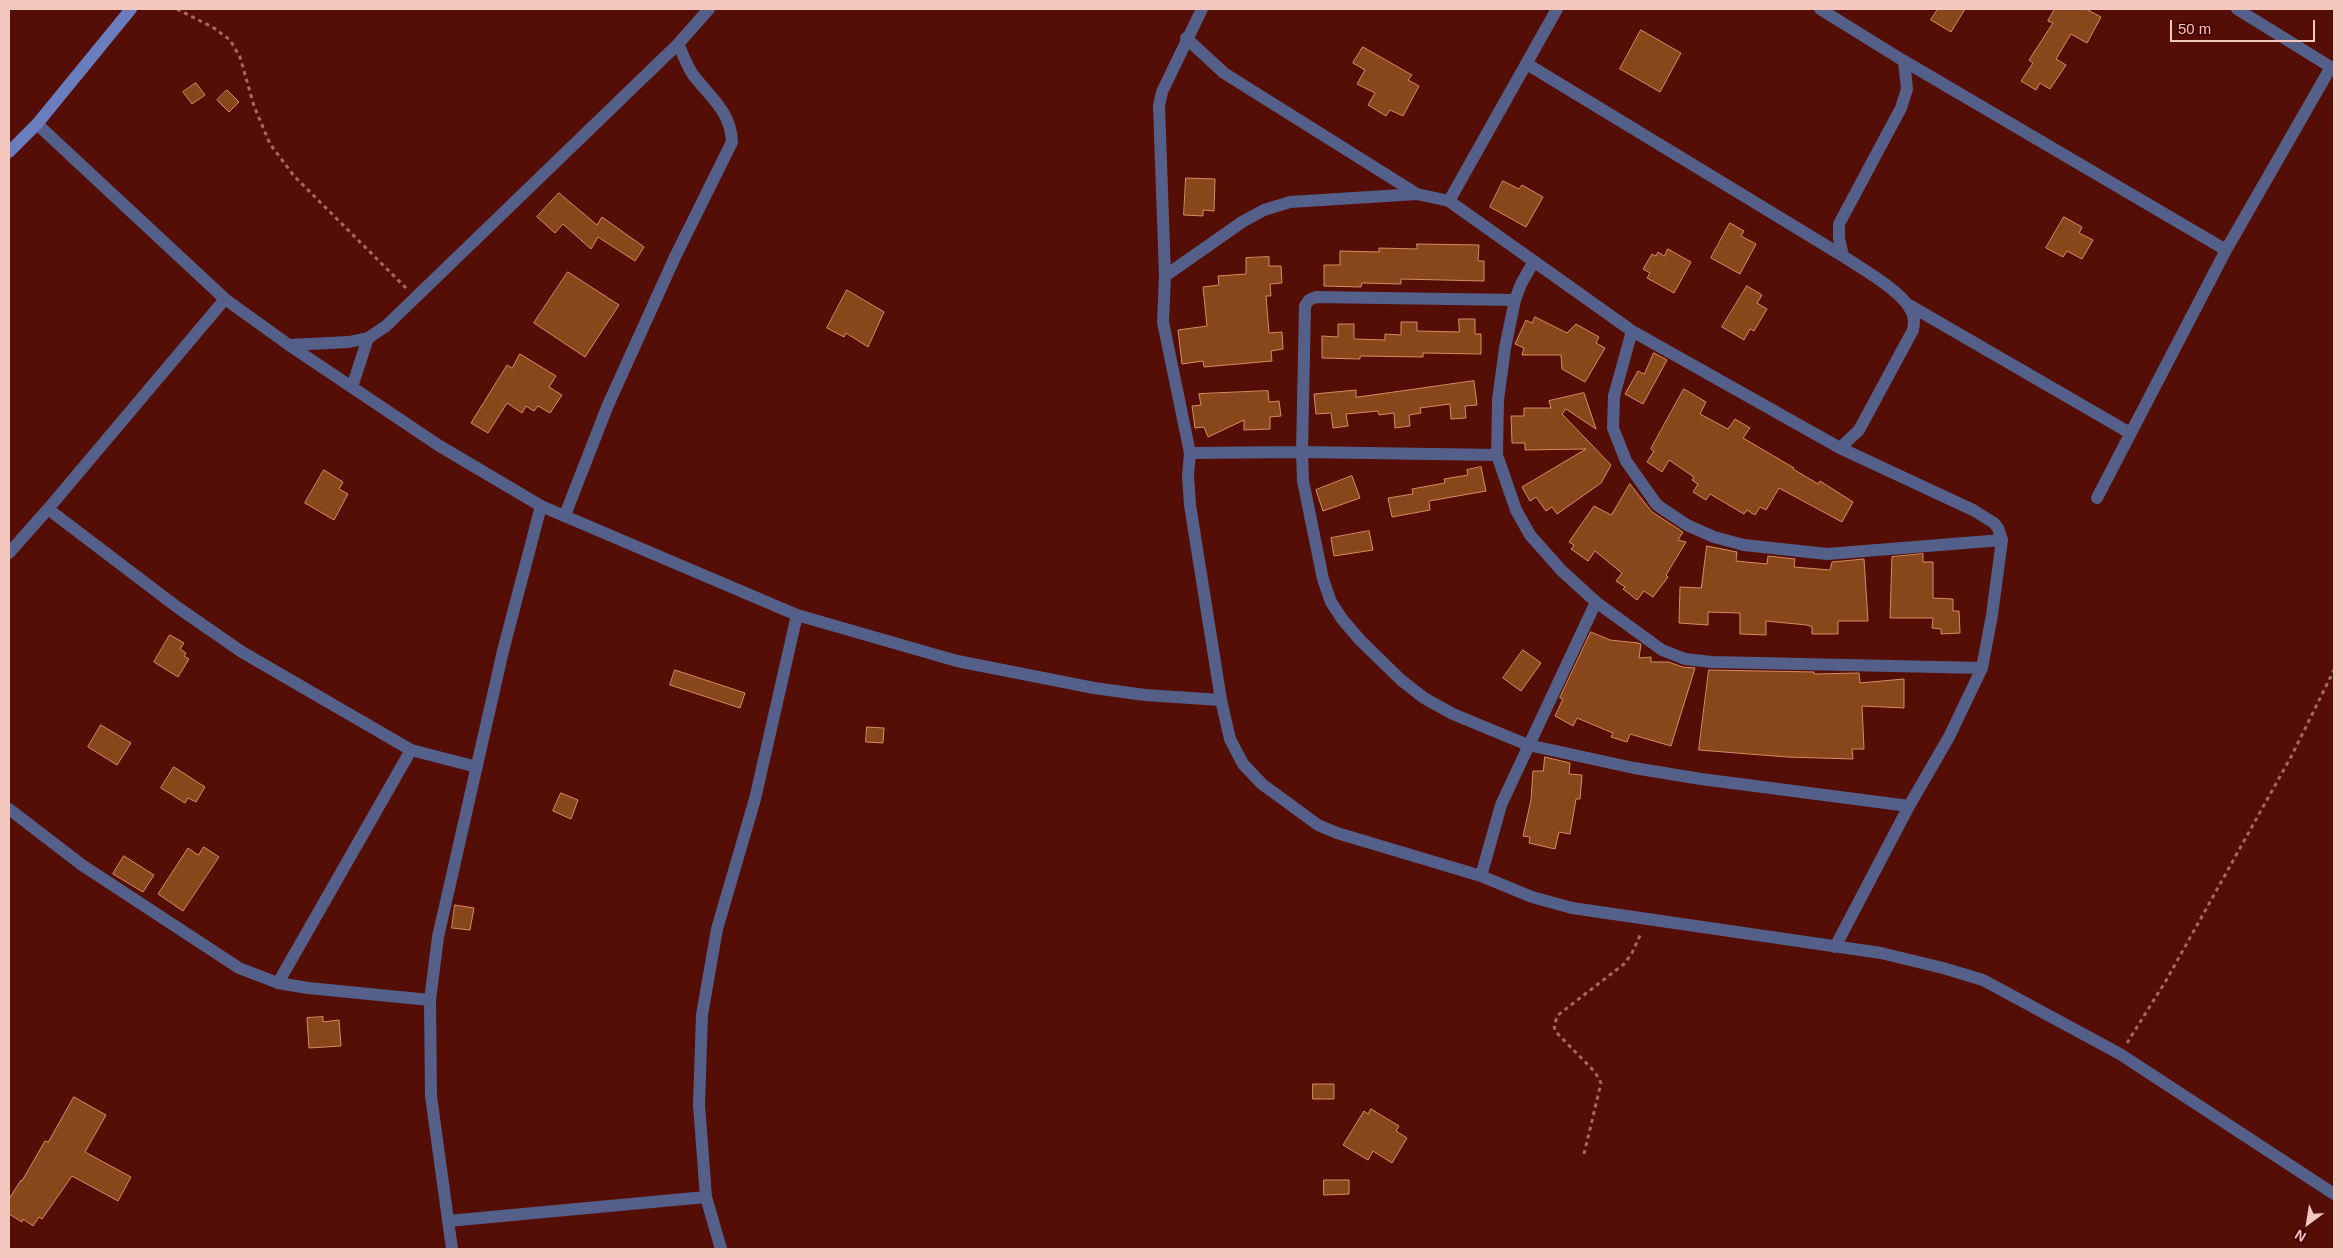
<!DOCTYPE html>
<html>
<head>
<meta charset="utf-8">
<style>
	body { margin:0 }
	#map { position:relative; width:2343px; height:1258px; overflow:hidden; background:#550e05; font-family:Arial,sans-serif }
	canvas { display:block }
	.frame { position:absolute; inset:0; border:10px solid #f4c8bf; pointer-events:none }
	.north { position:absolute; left:2283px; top:1198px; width:50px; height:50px; -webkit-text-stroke:4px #490100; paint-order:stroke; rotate:211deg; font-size:14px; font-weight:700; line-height:20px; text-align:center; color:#f4c8bf }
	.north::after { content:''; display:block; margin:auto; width:18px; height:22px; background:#f4c8bf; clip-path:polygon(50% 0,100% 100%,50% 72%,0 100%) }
	.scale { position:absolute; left:2170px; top:20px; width:145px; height:22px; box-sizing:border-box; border:2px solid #f4c8bf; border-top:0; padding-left:6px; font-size:15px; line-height:18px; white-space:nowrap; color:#f4c8bf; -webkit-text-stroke:4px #490100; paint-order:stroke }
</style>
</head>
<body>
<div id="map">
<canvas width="2343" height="1258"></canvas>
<div class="frame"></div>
<div class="north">N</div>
<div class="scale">50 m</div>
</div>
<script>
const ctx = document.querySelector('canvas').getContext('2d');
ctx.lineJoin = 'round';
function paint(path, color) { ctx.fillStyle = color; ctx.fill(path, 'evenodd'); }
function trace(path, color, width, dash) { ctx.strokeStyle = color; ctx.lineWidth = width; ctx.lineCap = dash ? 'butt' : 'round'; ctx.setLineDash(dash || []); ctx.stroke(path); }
const building = new Path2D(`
	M1938 9H1965L1951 32 1931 20Z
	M2055 9H2086L2101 17 2087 43 2071 34 2056 59 2066 65 2050 89 2040 83 2036 90 2021 81 2033 63 2029 60 2053 23 2048 21Z
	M1641 30 1681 53 1660 92 1620 69Z
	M1363 47 1412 75 1408 80 1419 86 1403 116 1390 110 1386 116 1368 105 1375 93 1357 84 1365 70 1353 63Z
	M196 83 205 95 192 104 183 92Z
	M227 90 239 102 229 112 217 100Z
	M1186 178 1215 179 1214 211 1203 210V216L1184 215Z
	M1503 181 1519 189 1522 185 1543 197 1526 227 1490 207Z
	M559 193 597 225 602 217 644 247 635 261 598 237 591 249 563 224 555 233 537 217Z
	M2064 217 2082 227 2079 233 2093 240 2082 259 2067 251 2063 257 2046 248Z
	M1730 223 1744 231 1741 236 1756 244 1740 274 1711 258Z
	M1417 244 1479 245 1478 261H1484V281L1401 279V284L1362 283 1361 287 1324 286V265H1340V251L1379 252V248L1417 249Z
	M1668 249 1691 262 1674 293 1647 278 1650 273 1643 269 1652 254 1656 256 1658 252 1664 256Z
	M1269 257V266H1281L1282 283 1270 284 1271 296H1266L1269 333 1282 332 1283 349 1271 351 1272 361 1204 367 1203 361 1182 364 1178 330 1207 326 1203 287 1219 285 1218 276 1246 274V258Z
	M568 272 619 305 585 357 534 323Z
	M1747 286 1762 295 1757 303 1767 309 1754 331 1750 329 1744 340 1722 327Z
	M847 290 884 312 868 347 846 333 844 337 827 328Z
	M1535 317 1567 333 1576 324 1599 337 1596 343 1605 348 1585 382 1562 369 1561 355H1522L1524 348 1515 344 1526 320 1532 323Z
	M1459 319H1475V334H1481V354L1423 353V357L1360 356V359L1322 358V336L1338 337V324H1354V339L1385 340V334L1401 335V322H1417V331L1459 332Z
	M1654 353 1667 360 1643 404 1625 394 1638 371 1644 374Z
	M520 354 556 376 549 387 562 395 550 413 538 406 534 411 526 406 522 413 507 403 488 433 471 423 507 365 512 368Z
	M1474 381 1477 405 1465 406 1466 418 1451 419 1450 404 1420 408 1421 413 1409 415 1410 426 1395 428 1394 413 1379 415 1378 411 1346 414 1348 426 1333 428 1331 413 1316 414 1314 394 1356 390V397Z
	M1684 389 1706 402 1700 414 1728 429 1735 419 1750 428 1743 438 1794 468 1793 469 1818 484 1820 481 1853 502 1842 522 1779 488 1766 510 1760 507 1755 515 1747 510 1744 514 1710 494 1706 500 1693 492 1698 484 1692 480 1694 477 1669 460 1662 472 1647 462 1654 451 1651 449Z
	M1268 391 1269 402 1279 401 1281 416 1270 417V429L1244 430V420L1208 437 1204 427 1195 428 1192 406 1201 405 1199 394Z
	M1584 393 1596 429 1566 409 1562 414 1611 465 1601 483 1557 514 1552 507 1546 511 1536 497 1530 501 1522 487 1586 449 1525 450V443H1512L1511 416H1524V408H1551L1549 401Z
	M1481 467 1486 491 1429 501 1430 510 1392 517 1388 498 1413 494 1412 489 1445 483 1444 479 1468 475 1467 470Z
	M324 470 343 482 339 489 348 494 334 520 305 503Z
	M1352 476 1360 498 1323 511 1316 490Z
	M1630 484 1652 512 1683 532 1678 540 1686 542 1666 575 1668 577 1653 597 1644 591 1637 600 1623 589 1625 587 1616 581 1622 573 1595 551 1588 561 1571 549 1574 545 1569 542 1594 506 1611 515Z
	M1369 531 1373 550 1334 556 1331 538Z
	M1707 546 1737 552 1736 561 1767 564 1768 556 1795 559 1794 567 1830 570 1832 562 1864 559 1868 621H1838V634H1812V627L1807 625 1766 621V635L1740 634V613L1708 612V625L1679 623 1680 587 1701 588Z
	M1923 554V562H1933V598L1953 599V611H1959L1960 633 1941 634V629L1932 628 1933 618H1890L1892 557Z
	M1591 632 1610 640 1638 643 1641 644 1639 658 1651 657V662H1669L1682 667 1695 668 1671 746 1630 734 1627 742 1611 737 1613 733 1577 718 1573 726 1555 716 1563 699 1560 698Z
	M170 635 184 643 180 649 186 653 184 656 189 659 178 677 154 662Z
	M1523 650 1541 663 1521 691 1503 678Z
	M675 670 745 693 740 708 670 685Z
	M1709 670 1814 672V674L1859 673 1860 683 1904 679V708L1862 706 1864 749H1852L1853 759 1787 757 1699 750Z
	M101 725 131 743 117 765 88 747Z
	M867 727 884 728 883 743 866 742Z
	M1545 757 1570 763 1569 774 1582 775 1580 799H1576L1570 834 1559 832 1555 849 1529 843 1530 837 1523 836 1531 800 1533 771H1543Z
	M174 767 205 787 196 802 188 798 185 803 161 788Z
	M561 793 578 800 571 819 553 811Z
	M204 847 219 857 183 911 158 894 188 848 198 855Z
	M124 856 154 875 143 892 113 874Z
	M455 905 474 908 470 930 452 928Z
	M323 1017V1022L339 1020 341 1046 309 1048 307 1018Z
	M1313 1084H1334V1099H1313Z
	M74 1097 106 1115 85 1152 131 1177 118 1201 72 1176 42 1219 39 1217 33 1226 23 1219 22 1222 9 1214V1199L21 1180 22 1181 45 1141 48 1142Z
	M1371 1109 1399 1126 1396 1131 1407 1138 1392 1163 1373 1151 1368 1160 1343 1145 1364 1111 1368 1114Z
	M1324 1180H1349V1194L1324 1195Z`);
paint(building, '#88471b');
trace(building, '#d48d62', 1);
trace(new Path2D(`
	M177 9 214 28 230 40 240 57 254 106 270 144 294 176 406 288
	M2127 1043 2167 979 2292 755 2334 670
	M1584 1154 1601 1083 1595 1072 1555 1031 1554 1025 1558 1015 1624 964 1632 953 1641 933`), '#a36a61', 3, [4, 4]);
trace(new Path2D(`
	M1202 9 1162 92 1159 106 1165 276 1163 322 1190 453 1188 476 1190 505 1221 700
	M1820 9 1904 61 2226 250
	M2237 9 2334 69
	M1186 38 1224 73 1417 194 1449 201 1632 331 1840 448 1973 510 1994 523 1998 528 2002 540 1992 615 1982 668 1949 737 1909 806 1835 947
	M1527 64 1843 256C1862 269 1897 288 1909 307 1914 314 1915 322 1913 330L1859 430 1840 448
	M37 124 225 299 289 345 438 445 541 506 797 615 957 661 1094 688 1145 695 1221 700 1230 739 1243 764 1262 784 1318 825 1337 833 1481 876 1532 897 1572 908 1881 953 1943 968 1983 980 2120 1054 2334 1194
	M1449 201 1557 9
	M1843 256 1839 238V224L1901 108 1907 89 1904 61
	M1534 261 1521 284 1515 300 1505 348 1498 400 1497 455 1516 510 1530 535 1561 570 1596 602 1662 650 1685 659 1712 662 1982 668
	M1165 276 1242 222 1264 210 1290 202 1417 194
	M1515 300 1316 297 1309 300 1305 306 1302 452 1303 481 1323 579 1331 602 1342 619 1360 640 1401 680 1424 698 1453 714 1528 745 1634 768 1701 779 1909 806
	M1909 305 2130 433
	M1632 331 1614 396 1613 428 1626 461 1657 505 1687 525 1714 537 1744 545 1827 554 2002 540
	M289 345 349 342 368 338 386 326 678 44 709 9
	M352 387 368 338
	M1190 453 1302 452 1497 455
	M2097 498 2226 250 2331 67
	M48 509 177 607 242 652 411 750 477 767
	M565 515 608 405 675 257 732 142C731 112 711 98 694 76 687 67 683 54 678 44
	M9 553 48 509 225 299
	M9 809 82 865 239 968 278 983 308 988 430 1000
	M1481 876 1501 805 1596 602
	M278 983 411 750
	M448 1221 706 1197
	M452 1249 431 1096 430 1000 438 937 503 651 541 506
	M721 1249 706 1197 699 1105 702 1015 717 929 755 799 797 615`), '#54608a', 12);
trace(new Path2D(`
	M9 152 37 124 131 9`), '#6a7dbf', 12);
</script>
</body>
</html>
